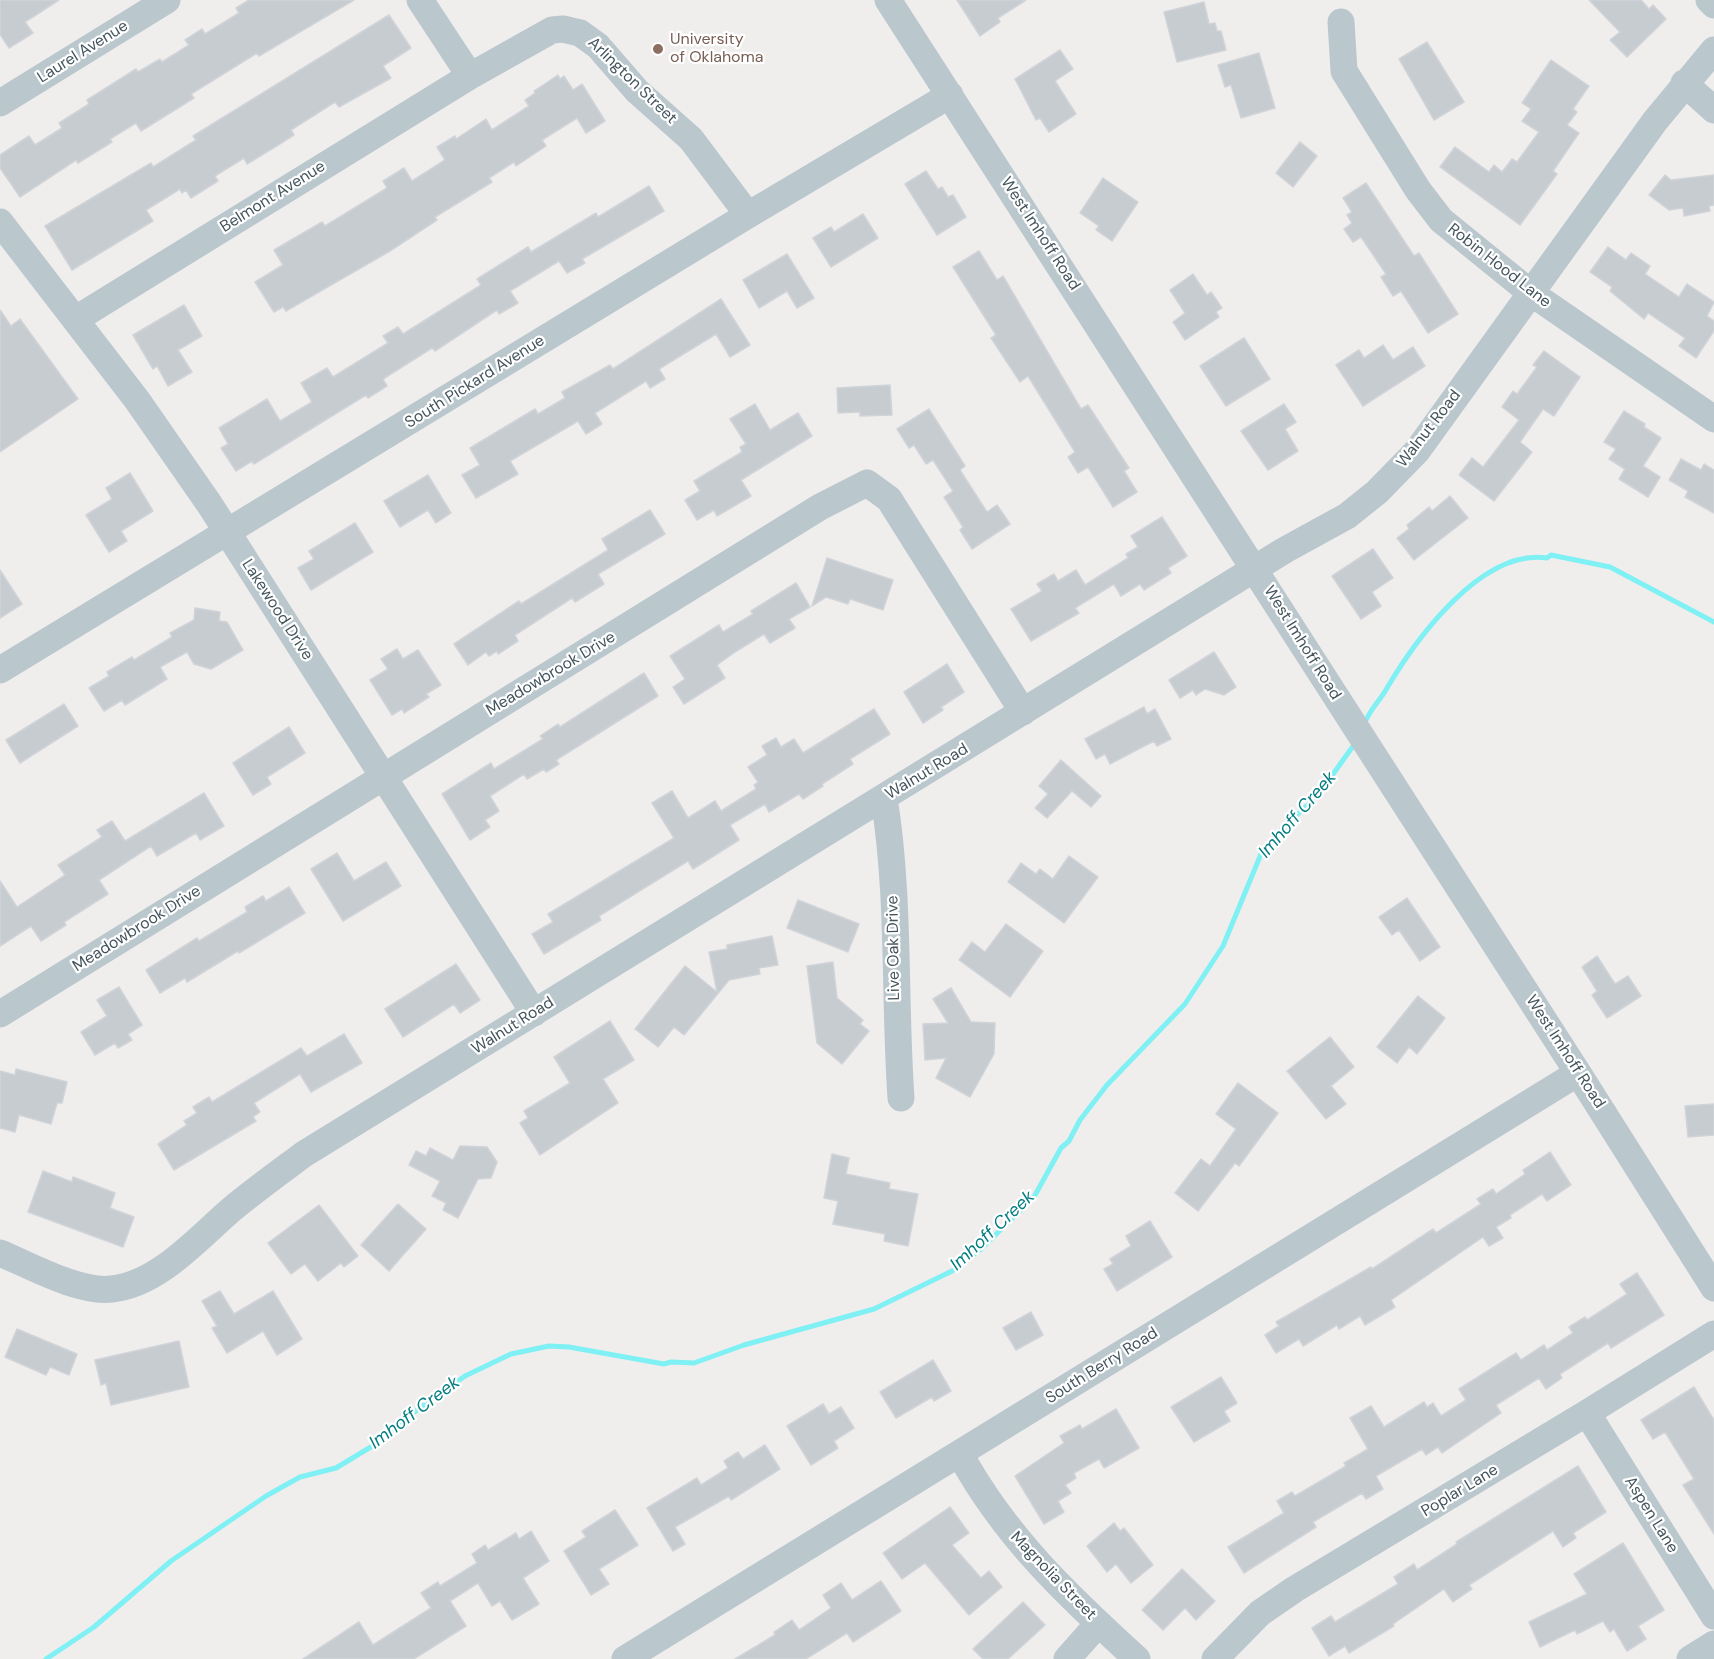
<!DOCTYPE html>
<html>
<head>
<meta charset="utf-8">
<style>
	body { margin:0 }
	canvas { display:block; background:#f0eded }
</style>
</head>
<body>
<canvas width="1714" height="1659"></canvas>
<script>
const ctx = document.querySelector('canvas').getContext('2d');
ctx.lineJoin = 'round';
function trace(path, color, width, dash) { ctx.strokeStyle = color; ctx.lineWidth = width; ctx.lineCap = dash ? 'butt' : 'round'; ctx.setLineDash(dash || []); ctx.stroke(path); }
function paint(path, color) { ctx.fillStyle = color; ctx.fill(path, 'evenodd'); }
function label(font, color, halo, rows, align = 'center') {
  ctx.font = font + ' "DM Sans",sans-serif'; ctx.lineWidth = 4.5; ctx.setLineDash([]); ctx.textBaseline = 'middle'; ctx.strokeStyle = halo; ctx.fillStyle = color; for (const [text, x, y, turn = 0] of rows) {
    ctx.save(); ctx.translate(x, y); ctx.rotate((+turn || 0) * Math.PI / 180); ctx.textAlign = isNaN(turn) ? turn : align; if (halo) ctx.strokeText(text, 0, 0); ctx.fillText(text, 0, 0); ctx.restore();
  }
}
trace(new Path2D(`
	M1364 725C1369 710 1380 701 1387 688 1416 639 1482 548 1547 558L1551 555 1610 567 1714 622
	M46 1659 94 1627 171 1561 266 1496 300 1477 336 1468 379 1442 402 1421 465 1376 511 1354 549 1346 569 1347 664 1364 671 1362 694 1363 744 1345 874 1309 954 1270 981 1249 1034 1197 1061 1148 1069 1141 1080 1120 1107 1085 1185 1004 1223 946 1261 854 1280 831 1318 795 1356 742`), '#7ff0f3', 5);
const building = new Path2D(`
	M0 0H59L25 22 33 33 9 48 0 34Z
	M249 0H354L259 56 257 53 191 94 194 98 141 131 136 123 110 139 112 142 78 163 76 160 20 197 0 168V155L29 136 35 145 62 128 59 123 89 104 87 100 136 69 138 72 160 59 162 62 189 45 185 40 202 29 205 34 239 13 236 8Z
	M957 0H1026L998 18 1000 22 980 36Z
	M1589 0H1641L1649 9 1653 5 1666 19 1627 57 1610 40 1620 32Z
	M1204 2 1209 24 1215 23 1217 31H1221L1226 50 1177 62 1164 12Z
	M389 15 411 48 383 66 391 78 339 107 335 102 291 130 294 135 275 147 247 164 244 158 215 176 218 181 191 198 186 190 182 193 180 189 146 210 153 221 72 270 45 226 151 163 153 167 196 140 193 136Z
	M1427 42 1464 102 1434 120 1399 59Z
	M1060 50 1073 69 1055 81 1076 114 1049 132 1040 118 1036 120 1015 79Z
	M1259 53 1275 108 1241 118 1231 85 1225 87 1218 65Z
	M1551 60 1589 86 1573 109 1577 112 1567 125 1579 133 1553 171 1557 174 1520 225 1440 167 1455 147 1489 172 1494 165 1502 172 1512 159 1517 162 1539 132 1522 121 1531 109 1522 103Z
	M558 75 560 79 564 76 573 90 582 84 605 121 586 133 577 118 542 140 546 146 516 166 514 162 489 178 492 182 435 217 437 220 390 251 286 311 283 307 274 312 255 282 283 265 274 250 322 222 325 226 387 188 383 181 404 168 412 181 445 160 437 147 455 136 456 139 486 119 492 130 529 106 525 100 535 93 534 91Z
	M1300 142 1317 156 1293 187 1276 173Z
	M926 171 938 189 942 187 948 197 953 195 966 217 937 235 905 184Z
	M1665 175 1671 180 1714 175V205L1709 206 1710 211 1684 216 1683 208 1669 210 1649 195Z
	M1103 178 1138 202 1112 241 1096 230 1099 226 1080 213Z
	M1366 183 1414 256 1419 253 1458 314 1428 333 1401 291 1393 296 1381 277 1386 274 1361 237 1353 242 1344 229 1352 223 1347 215 1352 212 1343 198Z
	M649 186 664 211 582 259 585 263 567 273 559 261 510 291 518 303 499 314 497 310 435 351 432 348 383 379 387 386 368 398 366 395 254 464 252 461 236 471 221 448 228 444 219 428 267 399 280 421 312 402 301 383 327 368 333 377 388 343 383 336 398 327 403 334 481 285 477 279 528 247 531 252 596 213 598 217Z
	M863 214 878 238 831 267 813 238 831 227 834 232Z
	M1608 247 1626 260 1631 253 1650 266 1645 274 1679 297 1687 284 1714 302 1707 316 1714 321V331L1696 358 1679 346 1685 338 1648 313 1644 319 1610 291 1612 287 1590 272Z
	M979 251 997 280 1003 276 1081 409 1088 405 1129 468 1124 471 1137 492 1113 507 1088 467 1078 473 1068 457 1075 452 1028 376 1020 382 991 338 996 335 953 267Z
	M787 254 814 298 797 308 787 291 759 308 743 280Z
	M1193 274 1207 295 1211 292 1222 308 1216 312 1219 317 1185 340 1173 322 1185 313 1170 290Z
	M721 299 750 345 730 357 716 334 659 369 665 379 650 388 646 381 595 413 602 424 586 434 578 421 510 461 518 474 476 498 462 475 480 465 470 448 535 409 538 414 565 398 562 392 610 365 613 369Z
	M184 305 202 336 178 350 192 372 168 386 157 366 153 369 133 335Z
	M0 310 11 326 20 319 78 399 0 452Z
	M1244 338 1270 379 1226 406 1200 366Z
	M1383 345 1393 360 1413 347 1425 366 1363 406 1336 365 1359 350 1364 358Z
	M1544 351 1580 377 1554 416 1543 409 1520 442 1532 452 1494 501 1459 475 1472 458 1483 467 1519 420 1502 407 1513 391 1517 394 1537 367 1533 365Z
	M890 385 892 415 860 416V412L838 413 837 388Z
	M755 404 770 430 798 413 812 436 741 480 751 496 717 516 714 510 697 520 685 500 700 491 694 481 742 452 740 447 746 444 730 419Z
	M1284 404 1296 422 1285 429 1298 451 1268 470 1241 431Z
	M929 409 965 466 960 470 987 512 997 505 1010 524 972 549 960 530 963 527 944 497 953 491 933 460 926 464 914 445 909 448 897 429Z
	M1624 411 1645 424 1644 427 1661 438 1643 466 1660 477 1648 497 1619 479 1625 469 1609 459 1616 449 1604 442Z
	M1681 459 1701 470 1704 464 1714 470V513L1685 497 1688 491 1669 480Z
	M130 473 153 511 121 531 127 541 109 552 86 515 112 499 106 488Z
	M428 475 451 513 436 523 428 510 400 527 384 501Z
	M1450 496 1468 518 1414 560 1397 538 1409 529 1407 525 1429 507 1432 511Z
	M650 510 665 534 598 574 604 584 575 602 572 598 515 635 518 641 498 654 497 651 489 656 486 652 468 665 454 644 519 601 521 604 608 550 602 539Z
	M1162 517 1187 556 1168 568 1171 573 1144 590 1140 584 1121 596 1114 584 1075 608 1079 613 1031 641 1011 609 1042 591 1037 584 1054 574 1058 581 1076 570 1085 585 1128 558 1126 554 1138 547 1131 536Z
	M355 523 373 552 311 590 298 568 314 559 309 551Z
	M1373 549 1393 578 1372 592 1381 606 1361 619 1332 576Z
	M827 558 893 580 883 610 850 599 848 604 826 597 812 606Z
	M0 570 22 604 0 618Z
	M796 583 810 607 789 619 795 628 770 643 764 634 735 652 717 665 725 678 684 704 673 687 685 679 670 656 719 625 723 632 753 614 751 611Z
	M195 608 220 612 219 621 227 622 243 650 211 669 194 664 187 652 160 667 167 679 125 705 122 700 104 711 89 688 109 676 107 672 132 657 134 660 172 637 170 633 194 620Z
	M397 649 403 659 418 650 441 685 426 694 429 697 404 713 402 709 392 715 370 680 388 669 381 659Z
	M1214 652 1236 687 1224 695 1205 689 1196 695 1193 690 1180 698 1169 680Z
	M947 664 964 692 941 707 943 710 923 723 904 692Z
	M644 673 658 696 556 760 559 764 546 772 544 769 527 779 524 774 490 796 499 811 485 820 490 827 470 840 442 794 491 763 494 769 543 739 540 736 558 724 560 727Z
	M64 704 78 726 20 763 6 740Z
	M1144 707 1147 714 1155 709 1171 739 1157 746 1154 741 1110 764 1105 754 1096 759 1085 739Z
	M874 709 890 734 850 759 853 764 822 784 823 786 803 799 799 794 769 812 765 804 730 825 739 840 693 869 688 861 599 916 601 920 544 954 532 934 553 922 548 914 674 838 652 803 672 791 688 818 715 801 721 811 756 789 754 785 758 782 748 767 767 755 762 746 776 738 781 747 794 739 803 753Z
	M289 727 305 753 267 777 271 784 253 795 233 763Z
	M1061 760 1101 796 1091 807 1072 791 1047 818 1035 808 1048 794 1039 786Z
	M204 793 224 826 200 840 196 833 157 856 151 846 99 880 108 894 64 922 66 925 41 941 31 926 0 946V881L17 907 65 875 58 865 102 837 97 830 112 821 125 841Z
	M337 853 354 881 386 862 401 886 343 921 311 869Z
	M1069 856 1098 877 1064 923 1008 882 1021 863 1036 874 1040 869 1053 879Z
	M289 887 305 913 239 953 238 951 187 982 185 978 160 993 146 970 197 938 199 941 247 912 245 907 263 896 266 901Z
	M1407 898 1440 947 1420 961 1399 930 1392 935 1379 917Z
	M798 900 859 924 848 952 787 928Z
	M1006 924 1043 951 1010 997 959 960 972 942 985 952Z
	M772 936 778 965 759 968 760 974 729 980 684 1035 674 1027 658 1047 635 1029 685 966 717 992 709 952 727 949V945Z
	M1597 956 1615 984 1628 976 1641 996 1607 1018 1592 995 1597 991 1582 967Z
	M833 962 837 998 863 1020 860 1024 869 1031 842 1064 817 1043 807 966Z
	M456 964 480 1000 460 1013 454 1004 403 1037 385 1009Z
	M119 987 142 1025 128 1034 132 1040 118 1048 115 1043 95 1055 81 1032 107 1016 97 1000Z
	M951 988 971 1022 995 1023 994 1054 970 1097 936 1078 946 1058 925 1060 923 1024 948 1023 933 999Z
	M1418 996 1445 1018 1417 1054 1409 1047 1397 1063 1377 1047Z
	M610 1021 634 1060 603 1079 618 1103 540 1155 520 1123 528 1118 524 1111 570 1083 554 1057Z
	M344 1034 362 1063 311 1092 300 1074 254 1103 260 1112 253 1117 256 1121 174 1170 158 1144 187 1125 184 1121 197 1113 193 1107 209 1097 212 1102 301 1048 307 1056Z
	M1330 1037 1354 1067 1331 1086 1346 1104 1326 1119 1287 1071Z
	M16 1069 67 1082 62 1103H57L51 1124 19 1115 15 1132 0 1128V1071L15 1075Z
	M1238 1083 1278 1113 1239 1166 1235 1163 1198 1211 1175 1193 1201 1159 1210 1166 1236 1129 1216 1114Z
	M1714 1104V1135L1688 1137 1685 1106Z
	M460 1146 487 1147 497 1162 491 1178 478 1179 458 1218 443 1210 446 1203 432 1196 440 1181 409 1165 416 1151 426 1156 430 1148 453 1160Z
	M1550 1152 1571 1185 1547 1201 1542 1194 1510 1215 1511 1218 1496 1227 1503 1238 1489 1246 1483 1237 1391 1300 1395 1307 1365 1325 1360 1316 1339 1329 1337 1325 1303 1346 1299 1339 1276 1353 1265 1335 1279 1326 1276 1322 1371 1267 1372 1269 1433 1229 1436 1233 1481 1204 1477 1199 1493 1189 1496 1194 1525 1174 1523 1170Z
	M832 1154 849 1158 846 1174 890 1183 889 1189 918 1194 908 1246 884 1241 885 1234 833 1224 838 1201 824 1198Z
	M43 1171 72 1182 73 1177 115 1193 110 1208 134 1217 123 1247 28 1212Z
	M398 1204 426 1229 389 1271 361 1245Z
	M319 1205 358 1256 344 1267 341 1263 318 1281 305 1264 291 1274 268 1243Z
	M1150 1221 1172 1257 1117 1291 1104 1269 1113 1264 1110 1259 1131 1246 1126 1236Z
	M1637 1273 1664 1315 1611 1348 1608 1343 1560 1374 1562 1378 1546 1389 1539 1378 1496 1405 1501 1413 1442 1453 1438 1447 1426 1455 1422 1449 1376 1476 1383 1489 1366 1499 1362 1493 1313 1522 1316 1527 1244 1573 1228 1547 1284 1513 1277 1501 1292 1492 1295 1496 1346 1466 1344 1463 1368 1449 1350 1418 1371 1406 1384 1427 1424 1402 1427 1407 1433 1403 1441 1416 1466 1400 1459 1389 1516 1353 1521 1360 1544 1345 1547 1350 1573 1333 1569 1327 1585 1317 1587 1320 1627 1294 1620 1284Z
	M220 1291 234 1314 273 1291 302 1339 277 1355 263 1331 227 1353 212 1328 217 1326 202 1301Z
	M1031 1312 1043 1335 1016 1350 1003 1328Z
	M17 1329 77 1354 69 1375 50 1367 46 1375 5 1357Z
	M179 1341 189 1387 111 1405 106 1383 101 1385 95 1360Z
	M933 1360 951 1391 934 1401 932 1397 896 1418 880 1392Z
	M1221 1377 1237 1403 1224 1411 1230 1421 1194 1442 1171 1407Z
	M1694 1387 1714 1420V1534L1683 1485 1694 1479 1665 1432 1653 1439 1641 1420Z
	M823 1404 829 1414 841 1407 854 1428 834 1441 838 1448 811 1465 787 1426Z
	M1116 1409 1139 1448 1104 1468 1099 1459 1074 1473 1076 1478 1065 1485 1071 1493 1058 1501 1064 1512 1044 1524 1015 1476 1064 1443 1060 1436 1080 1425 1082 1429Z
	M765 1445 780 1469 731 1500 729 1496 675 1527 685 1544 673 1551 647 1508 697 1478 701 1485 728 1468 724 1461 738 1452 743 1459Z
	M1578 1466 1606 1512 1573 1533 1576 1538 1563 1547 1553 1531 1469 1585 1472 1589 1453 1602 1444 1589 1393 1624 1394 1626 1349 1653 1345 1646 1329 1656 1312 1628 1331 1616 1335 1622 1398 1584 1394 1577 1414 1564 1417 1570 1457 1544 1456 1542Z
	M950 1507 969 1533 952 1545 981 1578 989 1571 1002 1587 969 1615 925 1563 902 1579 883 1553Z
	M615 1510 638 1545 599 1569 609 1584 591 1595 564 1551 586 1537 582 1531Z
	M1114 1523 1120 1531 1124 1528 1153 1565 1131 1583 1116 1564 1107 1572 1087 1546Z
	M531 1531 549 1561 523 1578 539 1604 512 1620 500 1601 492 1606 478 1583 450 1601 466 1626 414 1659H303L359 1622 373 1645 431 1608 421 1593 438 1582 440 1586 477 1563 472 1554 485 1545 488 1550 516 1533 519 1539Z
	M1623 1543 1664 1610 1638 1626 1646 1639 1627 1651 1614 1629 1610 1632 1603 1621 1577 1634 1575 1630 1540 1647 1529 1622 1587 1594 1574 1574Z
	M1182 1569 1215 1601 1196 1620 1185 1608 1163 1630 1142 1610Z
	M881 1581 901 1611 853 1642 847 1633 806 1659H735L775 1635 774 1632 792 1620 799 1630 831 1608 823 1595 841 1583 852 1600Z
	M1023 1602 1045 1625 1008 1659H983L973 1649Z`);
paint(building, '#c6ccd0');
trace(building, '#d0d4d9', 1.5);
trace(new Path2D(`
	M420 0 470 76
	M888 0 1578 1073 1714 1288
	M1709 0 1714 5
	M1341 22 1344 71 1418 190 1441 220 1531 293 1714 419
	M1684 83 1714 110
	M0 103 167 0
	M0 222 137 400 210 505 534 1013
	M76 319 470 76 552 30 563 29 580 33 598 46 637 91 691 139 748 215
	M0 670 748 215 950 95
	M884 798C900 897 894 998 901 1098
	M0 1014 820 507 867 483 889 499 1023 712
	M0 1253C31 1266 79 1293 112 1289 159 1284 198 1238 232 1209 255 1190 280 1172 304 1154L1285 550 1347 516 1377 492 1417 451 1655 121 1714 50
	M1587 1413 1714 1616
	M960 1454C1005 1537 1068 1596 1137 1659
	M625 1659 1578 1073
	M1067 1659 1098 1624
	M1215 1659 1260 1613 1295 1589 1587 1413 1714 1334
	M1690 1659 1714 1644`), '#bac8ce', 27);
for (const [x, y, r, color] of [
	[658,49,6,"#8d6e63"]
]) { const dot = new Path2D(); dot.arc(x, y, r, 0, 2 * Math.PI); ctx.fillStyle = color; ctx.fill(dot); trace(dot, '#fff', 2); }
label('16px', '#785e54', '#fff', [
	["University",670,40],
	["of Oklahoma",670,58]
], 'left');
label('16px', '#44555c', '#fff', [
	["Laurel Avenue",83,52,-32],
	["Arlington Street",632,81,44],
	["Belmont Avenue",273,197,-32],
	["West Imhoff Road",1040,234,57],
	["Robin Hood Lane",1499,266,38],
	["South Pickard Avenue",475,382,-32],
	["Walnut Road",1429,429,-52],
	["Lakewood Drive",277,610,57],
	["West Imhoff Road",1302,643,58],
	["Meadowbrook Drive",551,674,-31],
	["Walnut Road",927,772,-31],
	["Meadowbrook Drive",137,929,-32],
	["Live Oak Drive",894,948,-91],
	["Walnut Road",513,1026,-32],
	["West Imhoff Road",1565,1052,57],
	["South Berry Road",1102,1366,-32],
	["Poplar Lane",1460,1491,-31],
	["Aspen Lane",1651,1515,58],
	["Magnolia Street",1053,1576,46]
]);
label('italic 18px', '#057e82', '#fff', [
	["Imhoff Creek",1298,815,-49],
	["Imhoff Creek",993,1231,-43],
	["Imhoff Creek",415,1413,-37]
]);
</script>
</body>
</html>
